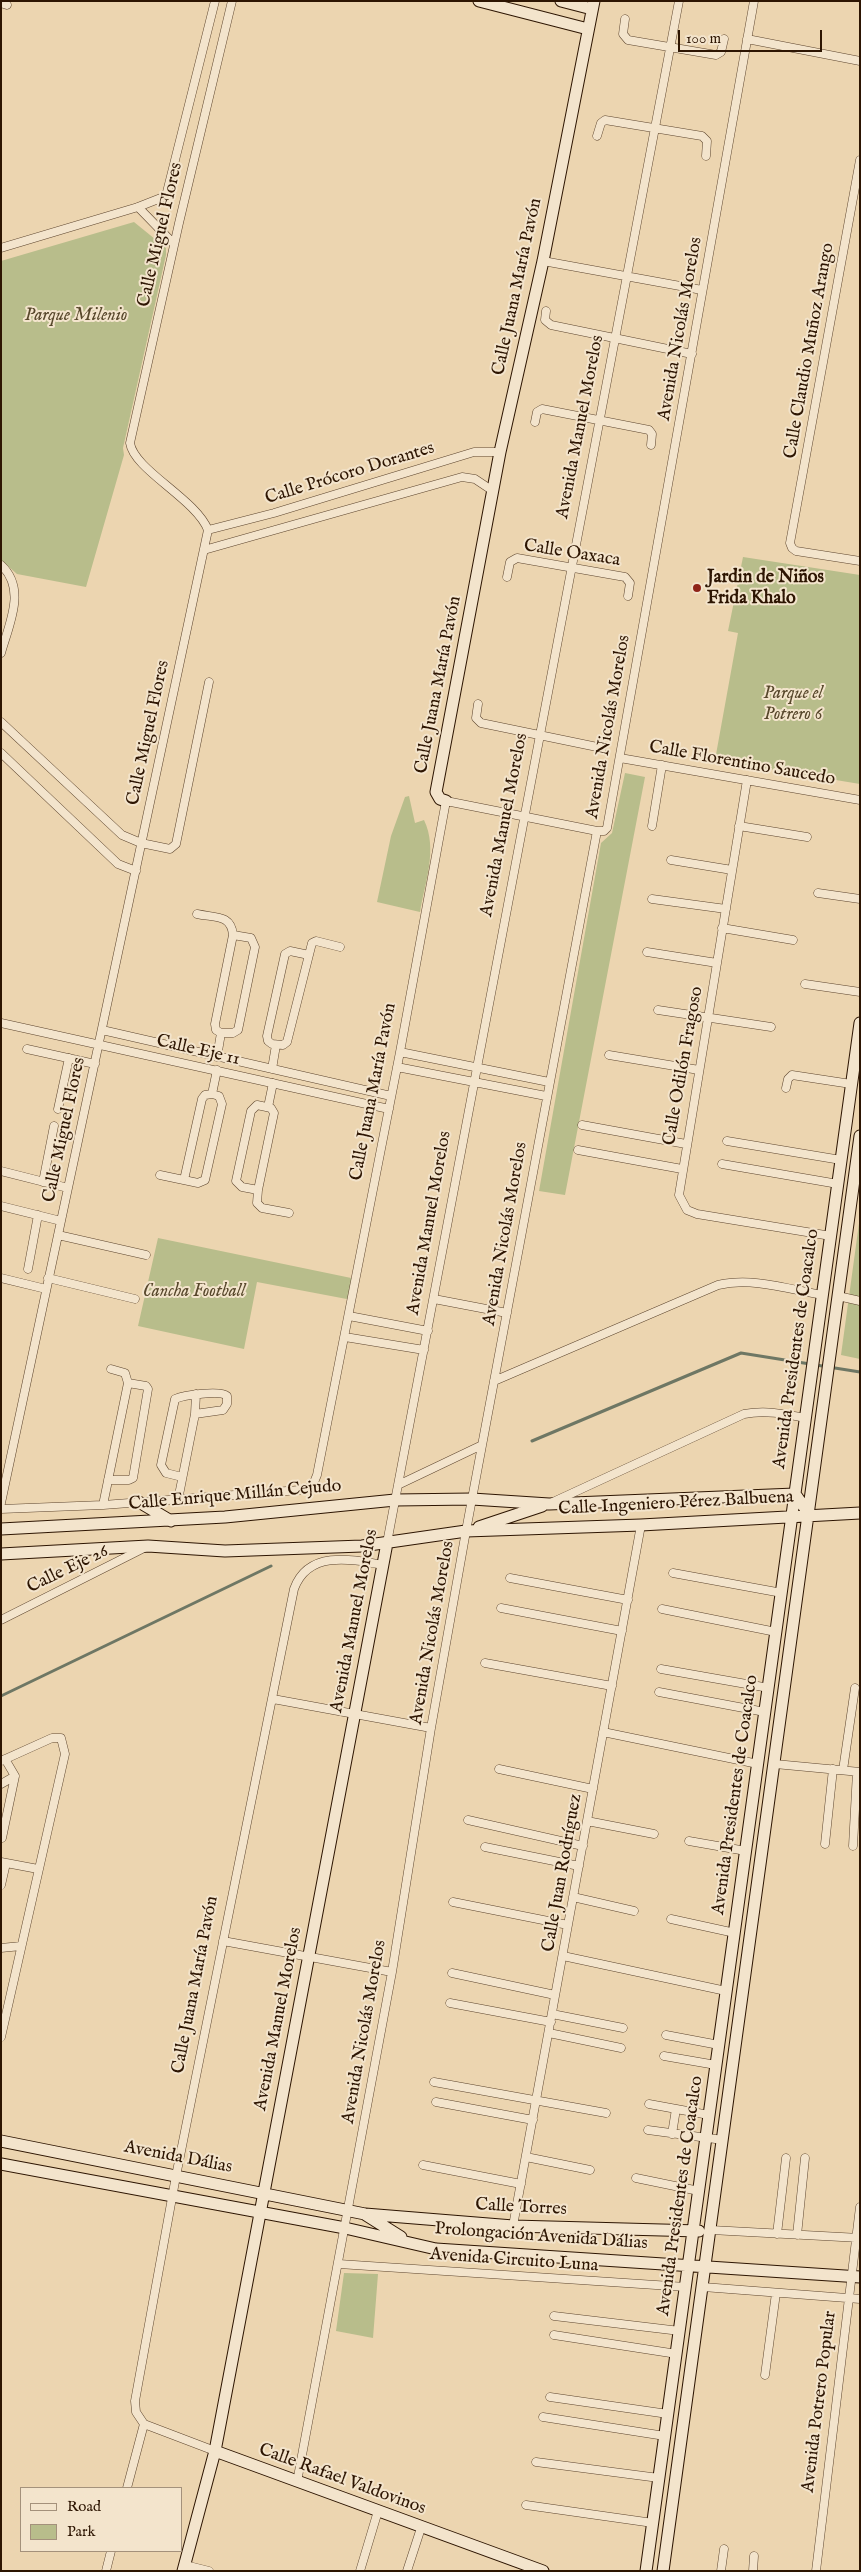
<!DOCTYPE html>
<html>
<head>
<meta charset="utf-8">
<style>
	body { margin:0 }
	#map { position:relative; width:861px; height:2572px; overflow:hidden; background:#ecd5b0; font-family:"IM FELL English",serif }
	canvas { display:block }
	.frame { position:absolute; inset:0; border:2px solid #2d1502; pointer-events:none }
	.legend { position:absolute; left:20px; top:2487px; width:162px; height:65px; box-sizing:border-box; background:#f3e4cc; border:1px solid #a4917b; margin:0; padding:6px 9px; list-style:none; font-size:15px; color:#2d1502 }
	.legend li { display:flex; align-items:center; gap:10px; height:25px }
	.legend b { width:25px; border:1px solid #a4917b }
	.scale { position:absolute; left:678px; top:30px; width:144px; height:22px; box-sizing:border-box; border:2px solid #2d1502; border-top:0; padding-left:6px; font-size:15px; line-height:18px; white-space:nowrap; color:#2d1502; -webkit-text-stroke:4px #f3e4cc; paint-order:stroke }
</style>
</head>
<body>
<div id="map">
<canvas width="861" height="2572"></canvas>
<div class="frame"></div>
<ul class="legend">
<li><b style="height:6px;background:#f3e4cc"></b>Road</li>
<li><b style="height:14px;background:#b8bd8b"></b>Park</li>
</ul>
<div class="scale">100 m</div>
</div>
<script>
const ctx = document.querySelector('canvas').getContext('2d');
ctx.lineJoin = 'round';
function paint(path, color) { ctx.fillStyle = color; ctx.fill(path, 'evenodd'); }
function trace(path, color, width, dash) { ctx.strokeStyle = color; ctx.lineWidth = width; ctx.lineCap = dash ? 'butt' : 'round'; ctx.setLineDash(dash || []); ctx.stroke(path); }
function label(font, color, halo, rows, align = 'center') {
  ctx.font = font + ' "IM FELL English",serif'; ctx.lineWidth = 4; ctx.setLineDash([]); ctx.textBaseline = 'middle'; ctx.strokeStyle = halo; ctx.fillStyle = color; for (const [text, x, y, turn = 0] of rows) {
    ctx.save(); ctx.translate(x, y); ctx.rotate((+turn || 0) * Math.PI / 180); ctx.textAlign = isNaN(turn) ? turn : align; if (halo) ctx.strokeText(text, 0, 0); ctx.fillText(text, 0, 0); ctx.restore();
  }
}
paint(new Path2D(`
	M134 222 166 248V255L123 448 124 455 86 587 17 574 1 560V261Z
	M743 557 860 575V784L715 760 738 633 728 631Z
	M625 773 645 777 565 1195 539 1191 601 843 612 833Z
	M409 796 415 823 424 820C438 849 425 882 420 912L377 902 391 836 405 797Z
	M860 1216V1359L841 1355Z
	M158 1238 356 1279 352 1300 257 1282 244 1349 138 1326Z
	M344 2273 378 2274 373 2338 336 2331Z`), '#b8bd8b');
trace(new Path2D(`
	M816 1365 860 1372
	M532 1441 741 1353 810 1364
	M1 1696 271 1566`), '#6e7764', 3);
const street = new Path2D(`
	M1 3 7 5
	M625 19 623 34 628 40 716 55 721 52 724 39
	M747 39 860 61
	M597 136 601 123 605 120 702 136 707 141 706 156
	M860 160 790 543 792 548 796 551 860 561
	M138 207 174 244
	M1 248 138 207 166 196 215 1
	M543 261 702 290
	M546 311 545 320 551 325 692 354
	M535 422 537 412 542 409 649 430 652 434 651 445
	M208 530 274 513 474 452H500
	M204 550 462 477 475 479 493 491
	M1 565C27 589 9 624 1 653
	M507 577 510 562 517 558 625 577 630 583 628 596
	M478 704 476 718 481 723 602 748
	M1 722 122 835 141 843 170 849 176 844 209 682
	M1 753 118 864 136 871
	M620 758 860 800
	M747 780 679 1195 687 1210 697 1214 831 1236
	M652 826 662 765
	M739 826 807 837
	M671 860 732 870
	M818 893 860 899
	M652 899 726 909
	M197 914C215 918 231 914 233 935L215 1024 216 1030 221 1033 217 1057
	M722 928 793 940
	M647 952 717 963
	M309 955 290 951 285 954 267 1036 268 1041 272 1044 283 1045 287 1042 312 943 316 941 340 947
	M805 984 860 992
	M658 1010 771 1027
	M1 1023 389 1109
	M102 1030 391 1096
	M221 1033H233L238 1030 255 947 251 938 233 935
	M27 1049 95 1064
	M400 1052 549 1082
	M609 1055 699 1070
	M397 1067 546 1096
	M272 1069 276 1045
	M786 1088 788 1079 792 1075 851 1084
	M268 1107 273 1083
	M58 1109 69 1058
	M582 1125 686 1144
	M727 1141 841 1160
	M578 1150 682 1169
	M722 1164 838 1184
	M1 1171 68 1188
	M160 1175 198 1183 205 1180 222 1104 219 1096 212 1094
	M184 1180 202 1099 205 1095 212 1094 217 1070
	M43 1182 54 1126
	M258 1190 242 1187 236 1181 251 1111 257 1105 271 1108 274 1113 258 1190 257 1203 262 1208 289 1213
	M1 1206 61 1221
	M58 1235 146 1255
	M28 1269 38 1215
	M1 1278 46 1289
	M48 1278 135 1299
	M838 1296 860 1301
	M434 1299 507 1313
	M349 1316 428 1331
	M345 1337 424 1350
	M494 1381 718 1285C752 1277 788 1289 822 1295
	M182 1477 166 1473 161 1465 175 1399C184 1395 221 1390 227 1396V1404L223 1410 195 1414 196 1394
	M108 1480H129L133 1478 148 1389 146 1386 128 1383
	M398 1485 482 1445
	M178 1500 195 1414
	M553 1502 744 1414C766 1410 785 1414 806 1418
	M1 1503 208 530C196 499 134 470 130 443L179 223 232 1
	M103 1505 128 1383 125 1373 111 1369
	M1 1509 103 1505 300 1490 312 1487 317 1475 400 1052 446 801 597 831H604L607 828 754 1
	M387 1543 679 1
	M673 1573 782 1593
	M510 1578 628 1600
	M501 1608 622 1631
	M662 1609 776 1632
	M1 1620 146 1547
	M485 1663 612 1686
	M661 1669 769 1688
	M659 1692 765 1712
	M273 1699 431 1728
	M603 1732 758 1764
	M1 1761 52 1738H61L65 1754 1 2037
	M775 1764 860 1772
	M499 1769 593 1789
	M843 1770 855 1688
	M1 1784 15 1776
	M468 1820 583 1846
	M587 1821 654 1834
	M2 1838 15 1776 5 1759
	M689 1841 746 1851
	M825 1844 833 1769
	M853 1846 857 1772
	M485 1847 579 1866
	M1 1862 38 1869
	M1 1885 6 1863
	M573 1897 634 1911
	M453 1902 568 1925
	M671 1919 735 1933
	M223 1941 392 1972
	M1 1948 21 1946
	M563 1956 726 1991
	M452 1973 555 1995
	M450 2003 551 2022
	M552 2014 623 2028
	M549 2033 621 2048
	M666 2035 719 2045
	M664 2056 716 2065
	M434 2082 606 2113
	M436 2102 533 2120
	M649 2104 709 2115
	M648 2130 723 2140
	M672 2134 676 2109
	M526 2157 590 2170
	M423 2165 521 2184
	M636 2178 699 2191
	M513 2226 641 1525
	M711 2230 860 2238
	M777 2234 786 2158
	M797 2235 805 2158
	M339 2264 686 2287
	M703 2287 860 2299
	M554 2316 680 2331
	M554 2335 677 2354
	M765 2375 776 2293
	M550 2397 668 2414
	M543 2417 665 2436
	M215 2451 144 2424 136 2412 135 2401 176 2176 294 1589C308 1550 351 1559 383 1565
	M536 2462 659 2478
	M297 2482 392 1972 431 1728 466 1531 597 831
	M127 2488 144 2424
	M526 2505 653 2523
	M185 2565 209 2571
	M106 2571 111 2551
	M360 2571 378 2511
	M407 2571 421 2528
	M721 2571 724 2549
	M753 2571 754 2556
	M816 2571 860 2207`);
const secondary = new Path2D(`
	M479 1 588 29
	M561 1 592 9
	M446 801 440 799 436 792 500 452 543 261 594 1
	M139 1502 171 1521
	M479 1527 542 1506
	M1 1529 225 1517 395 1500 472 1499 549 1504 795 1494 809 1514
	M1 1554 148 1546 225 1551 362 1546 466 1531 641 1525 860 1513
	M1 2141 365 2214 513 2226 699 2231
	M1 2164 345 2228 436 2249 860 2277
	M366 2215 401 2237
	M215 2451 543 2571
	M183 2571 215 2451 387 1543
	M646 2571 860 1023
	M663 2571 860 1136`);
trace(street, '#5d452e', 9);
trace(secondary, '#2d1502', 13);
trace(street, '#f3e4cc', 8);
trace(secondary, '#f3e4cc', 11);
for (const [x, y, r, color] of [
	[697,588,5,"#8f2418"]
]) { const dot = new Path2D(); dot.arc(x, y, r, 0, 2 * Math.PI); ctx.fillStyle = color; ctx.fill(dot); trace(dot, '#f3e4cc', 2); }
label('18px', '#2d1502', '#f3e4cc', [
	["Calle Miguel Flores",161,235,-77],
	["Calle Juana María Pavón",518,287,-78],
	["Avenida Nicolás Morelos",681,329,-80],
	["Calle Claudio Muñoz Arango",810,351,-80],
	["Avenida Manuel Morelos",581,427,-79],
	["Calle Prócoro Dorantes",350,474,-17],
	["Calle Oaxaca",572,554,9],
	["Calle Juana María Pavón",439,685,-79],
	["Avenida Nicolás Morelos",609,727,-80],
	["Calle Miguel Flores",149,733,-78],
	["Calle Florentino Saucedo",742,764,10],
	["Avenida Manuel Morelos",505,825,-79],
	["Calle Eje 11",198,1051,13],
	["Calle Odilón Fragoso",684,1066,-80],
	["Calle Juana María Pavón",374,1092,-79],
	["Calle Miguel Flores",65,1130,-78],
	["Avenida Manuel Morelos",430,1223,-80],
	["Avenida Nicolás Morelos",506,1234,-80],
	["Avenida Presidentes de Coacalco",797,1349,-82],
	["Calle Enrique Millán Cejudo",235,1496,-5],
	["Calle Ingeniero Pérez Balbuena",676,1504,-3],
	["Calle Eje 26",68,1570,-26],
	["Avenida Manuel Morelos",355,1621,-79],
	["Avenida Nicolás Morelos",433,1633,-80],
	["Avenida Presidentes de Coacalco",736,1795,-82],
	["Calle Juan Rodríguez",563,1873,-80],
	["Calle Juana María Pavón",196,1985,-79],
	["Avenida Manuel Morelos",279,2019,-79],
	["Avenida Nicolás Morelos",365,2032,-80],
	["Avenida Dálias",178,2158,11],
	["Avenida Presidentes de Coacalco",681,2196,-82],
	["Calle Torres",521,2208,3],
	["Prolongación Avenida Dálias",541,2237,4],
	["Avenida Circuito Luna",514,2261,4],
	["Avenida Potrero Popular",820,2402,-83],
	["Calle Rafael Valdovinos",342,2480,20]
]);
label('italic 18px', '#57472b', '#f3e4cc', [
	["Parque Milenio",76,316],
	["Parque el",793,694],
	["Potrero 6",793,715],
	["Cancha Football",194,1292]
]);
label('bold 18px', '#2d1502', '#f3e4cc', [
	["Jardin de Niños",707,578],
	["Frida Khalo",707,599]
], 'left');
</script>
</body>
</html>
